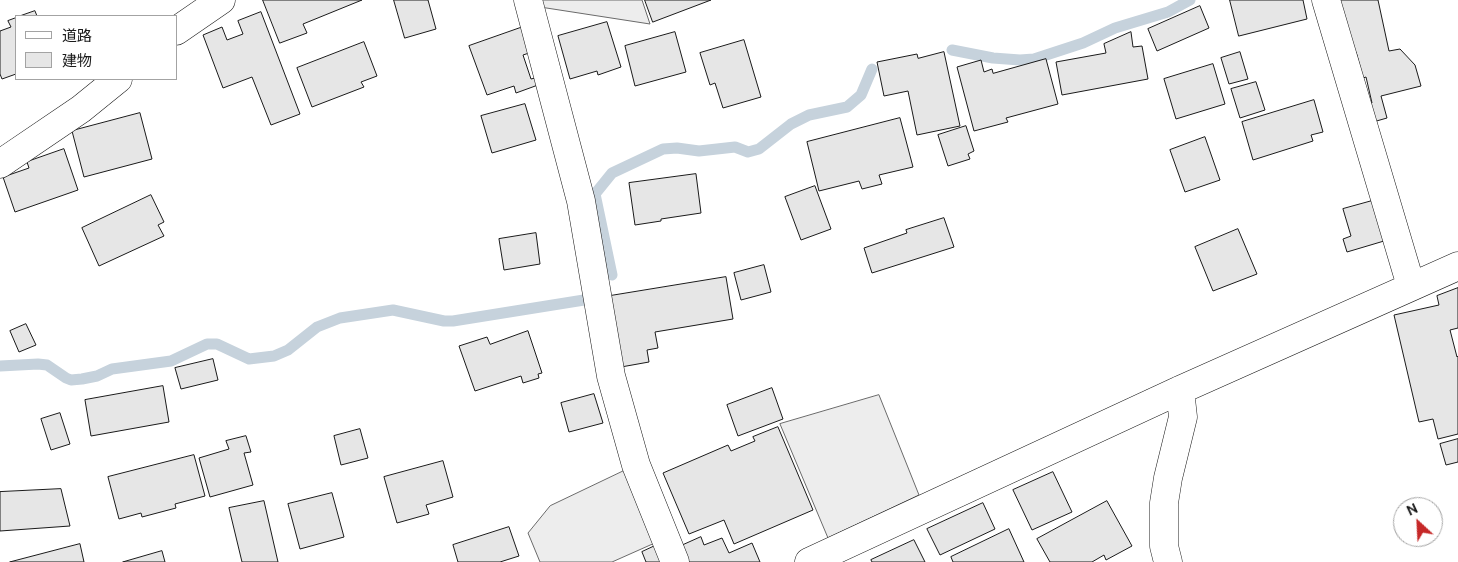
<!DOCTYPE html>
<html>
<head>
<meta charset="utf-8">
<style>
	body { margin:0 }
	#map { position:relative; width:1458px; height:562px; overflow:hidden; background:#fff; font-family:Ubuntu,"Noto Sans JP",sans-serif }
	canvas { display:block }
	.legend { position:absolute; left:15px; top:15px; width:162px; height:65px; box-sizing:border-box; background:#fff; border:1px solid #a3a3a3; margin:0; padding:6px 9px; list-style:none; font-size:15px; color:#1a1a1a }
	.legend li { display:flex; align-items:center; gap:10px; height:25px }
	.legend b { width:25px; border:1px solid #a3a3a3 }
	.north { position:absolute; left:1393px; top:497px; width:50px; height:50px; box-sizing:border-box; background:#fff; border:1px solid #a3a3a3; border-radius:50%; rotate:335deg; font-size:14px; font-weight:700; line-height:20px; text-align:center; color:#1a1a1a }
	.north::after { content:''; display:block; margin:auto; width:18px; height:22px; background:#c62828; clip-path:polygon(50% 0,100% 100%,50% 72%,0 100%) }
</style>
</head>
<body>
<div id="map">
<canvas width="1458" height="562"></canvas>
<ul class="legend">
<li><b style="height:6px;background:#fff"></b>道路</li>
<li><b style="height:14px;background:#e6e6e6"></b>建物</li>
</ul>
<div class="north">N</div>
</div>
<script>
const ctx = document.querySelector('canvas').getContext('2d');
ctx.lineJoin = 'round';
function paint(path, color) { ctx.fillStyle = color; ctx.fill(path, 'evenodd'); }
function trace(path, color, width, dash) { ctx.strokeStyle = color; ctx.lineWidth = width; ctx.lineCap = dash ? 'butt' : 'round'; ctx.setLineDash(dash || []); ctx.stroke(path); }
const parking = new Path2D(`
	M538 0H642L650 24 540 7Z
	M879 395 919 495 828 538 780 424Z
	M628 469 657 542 612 562H540L528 533 550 506Z`);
paint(parking, '#ededed');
trace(parking, '#6a6a6a', 1);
trace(new Path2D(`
	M952 50 993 58 1020 60 1034 59 1083 43 1115 28 1168 12 1190 0
	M612 275 595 194 612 173 663 149 677 148 699 151 735 147 748 152 759 149 791 124 809 115 847 107 861 95 872 69
	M0 366 38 364 47 365 66 378 71 380 82 379 97 376 112 369 171 361 207 344H217L249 359 274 356 288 350 317 327 340 318 393 310 444 321H453L584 300`), '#c6d2dc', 11);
const building = new Path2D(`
	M263 0H362L303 24 307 33 280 43Z
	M394 0H428L436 29 405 38Z
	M645 0H711L653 22Z
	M1230 0H1303L1307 19 1239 36Z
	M1339 0H1378L1389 51 1400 49 1415 65 1421 86 1381 96 1387 118 1373 122 1368 103H1372L1366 77 1363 78 1356 52 1352 53Z
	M1200 6 1209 28 1157 51 1148 29Z
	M35 11 37 16H20Z
	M261 12 300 114 271 125 252 77 223 88 203 35 222 27 227 40 243 34 238 21Z
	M16 18V74L2 79 0 74V31L11 27 8 21Z
	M607 22 621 67 598 75 597 71 570 79 558 36Z
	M523 27 532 52 523 55 531 79 535 78 538 85 516 93 514 86 487 95 469 46Z
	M675 32 686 72 635 86 625 46Z
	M1131 32 1133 47 1142 46 1148 79 1062 95 1056 62 1106 53 1104 44Z
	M744 40 761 97 723 108 715 83 710 85 700 53Z
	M364 42 377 76 361 82 364 87 312 107 297 68Z
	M944 52 960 126 917 135 908 91 884 96 877 62 917 54 918 58Z
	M1240 52 1248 79 1229 84 1221 58Z
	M1046 59 1058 104 1006 118 1008 122 974 131 957 67 981 60 984 72 992 69 993 73Z
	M1213 64 1225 104 1176 119 1164 79Z
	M1256 82 1265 110 1240 118 1231 89Z
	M1314 100 1323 132 1311 135 1313 141 1253 160 1242 122Z
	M525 104 536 140 492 153 481 116Z
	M140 113 152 159 84 177 72 131Z
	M900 118 913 167 879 175 882 184 862 189 859 181 819 191 807 142Z
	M966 126 974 151 968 154 970 159 948 166 938 135Z
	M1205 137 1220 180 1185 192 1170 150Z
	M64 149 78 190 15 212 3 177 29 168 27 162Z
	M696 174 701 213 661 219V221L635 225 629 183Z
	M815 186 831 229 801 240 785 197Z
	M151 195 164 222 158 225 164 236 99 266 82 228Z
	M1372 201 1384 241 1347 252 1343 239 1351 236 1343 209Z
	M944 218 954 247 872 273 864 248 907 233 906 230Z
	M1238 229 1257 274 1213 291 1195 247Z
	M536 233 540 264 504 270 499 239Z
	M764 265 771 292 741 300 734 273Z
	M726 277 733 319 655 332 658 348 647 350 649 362 621 367 610 296Z
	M1458 288V328L1450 330 1457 357 1458 356V434L1438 439 1433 419 1419 422 1394 315 1439 305 1437 296Z
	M26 324 36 345 19 352 10 331Z
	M528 331 542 373 538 374 539 378 523 383 521 376 475 391 459 346 487 337 490 344Z
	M213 359 218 380 181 389 175 368Z
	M163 386 169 422 91 436 85 400Z
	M772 388 783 419 738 436 727 405Z
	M594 394 603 423 569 432 561 403Z
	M60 413 70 444 51 450 41 419Z
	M778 427 813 510 734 544 724 520 689 534 663 473 728 445 731 451 755 441 753 437Z
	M360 429 368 458 341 465 334 436Z
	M246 436 251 452 244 453 253 485 210 497 199 458 229 449 226 441Z
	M1458 439V462L1446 465 1440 444Z
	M194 455 205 496 175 504 176 508 142 517 141 513 119 519 108 477Z
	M443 461 453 497 426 505 429 514 397 523 384 477Z
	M1053 472 1072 512 1032 530 1013 490Z
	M61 489 70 526 0 531V492Z
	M332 493 344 537 300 549 288 504Z
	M264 501 278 562H242L229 508Z
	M1107 501 1132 546 1106 560 1104 555 1092 562H1050L1037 539Z
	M983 503 995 529 940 555 927 529Z
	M509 527 519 556 500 562H458L453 545Z
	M1009 529 1024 562H953L951 557Z
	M701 537 704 545 722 538 729 553 752 543 760 562H688L681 546Z
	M914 540 925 562H872L871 560Z
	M80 544 84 562H10Z
	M657 545 664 562H646L642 552Z
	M162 551 165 562H123Z`);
paint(building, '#e6e6e6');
trace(building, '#1a1a1a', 1);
const street = new Path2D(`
	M528 0 581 201 611 376 636 465 675 562
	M1326 0 1411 286
	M176 31 221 0
	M0 164 81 109 118 79
	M809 562 1180 390 1458 266
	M1168 562 1164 546V503L1168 478 1183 417 1180 390`);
trace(street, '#1a1a1a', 29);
trace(street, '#fff', 28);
</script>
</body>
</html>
